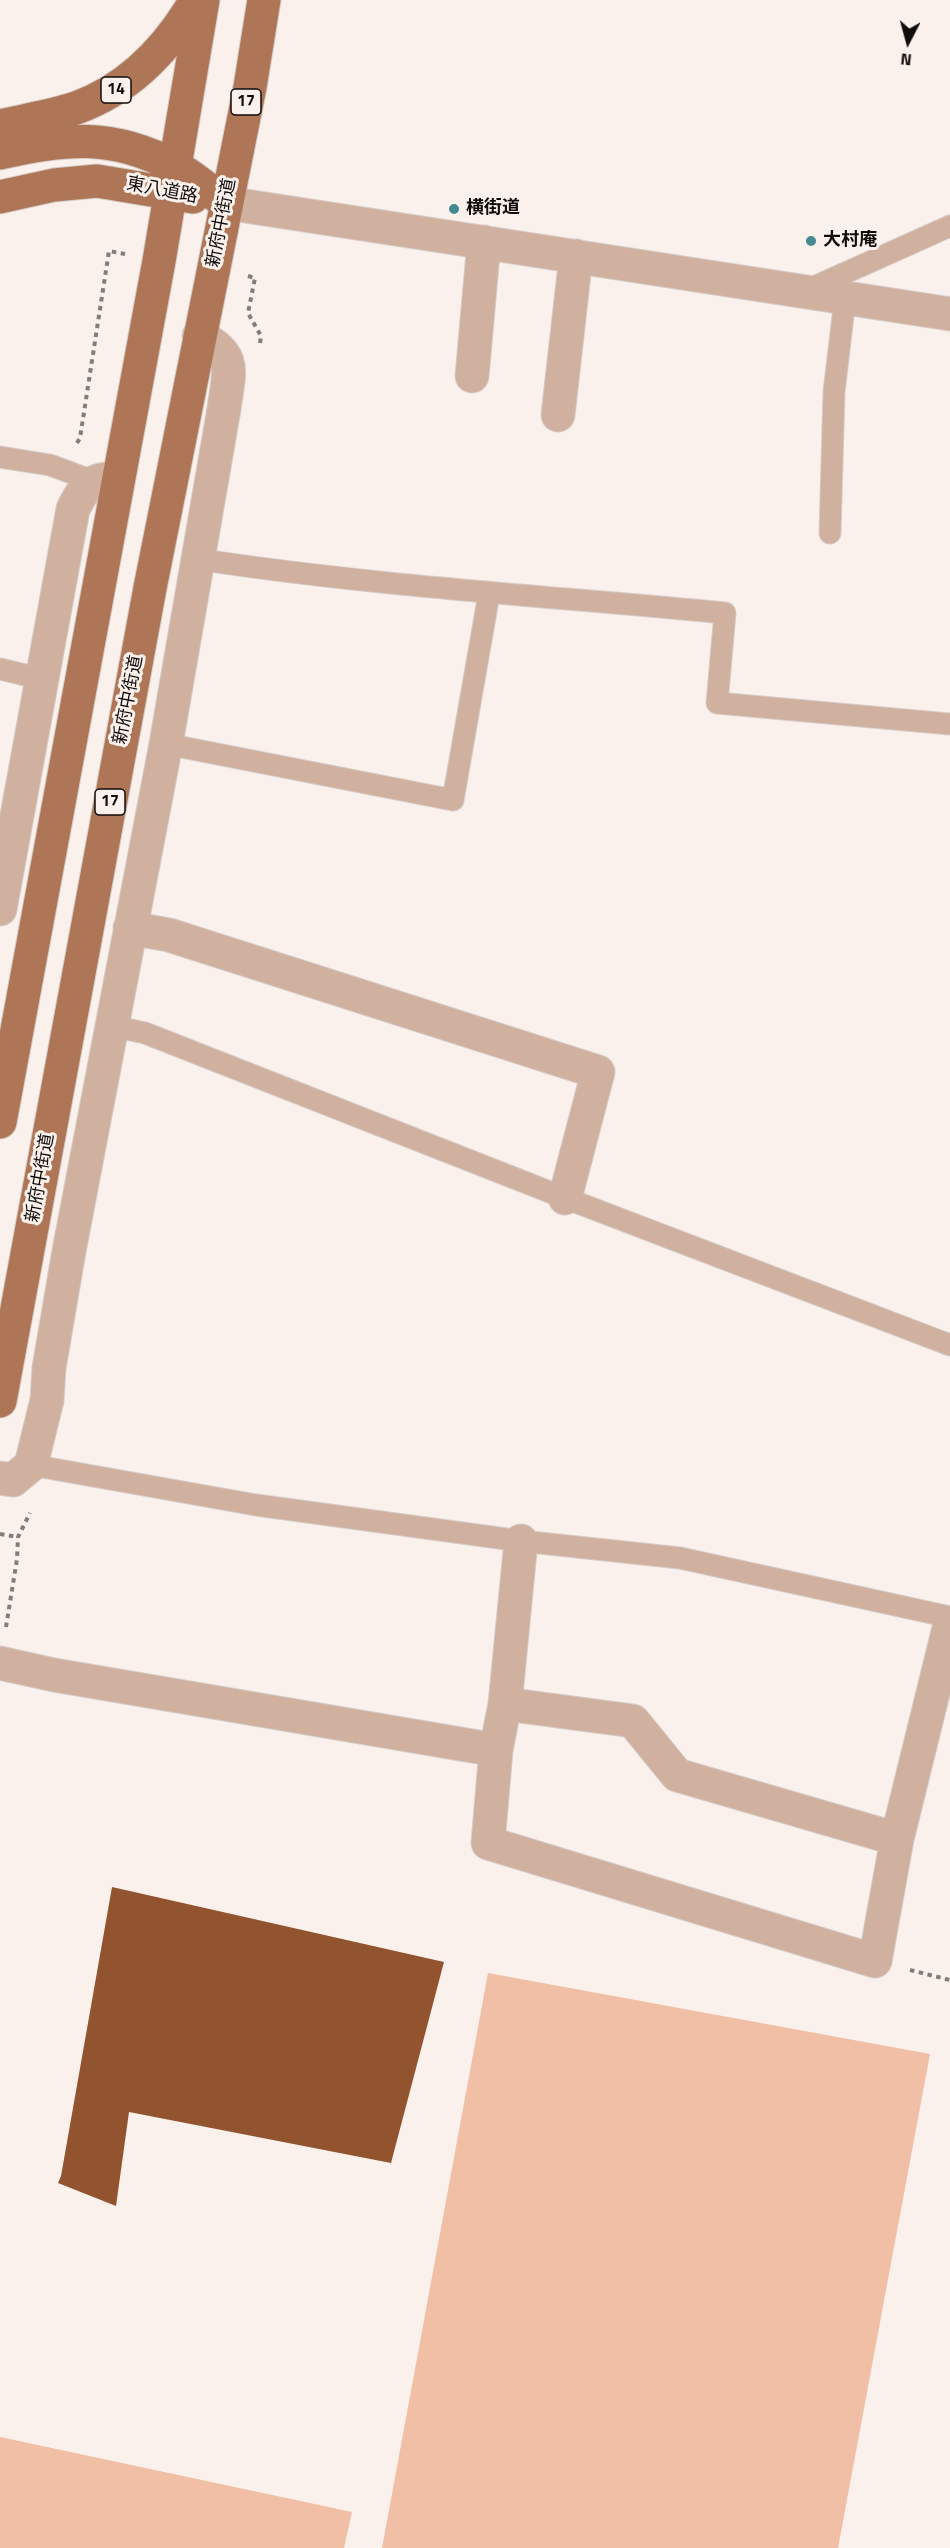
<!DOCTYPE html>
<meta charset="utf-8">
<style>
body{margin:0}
#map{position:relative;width:950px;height:2548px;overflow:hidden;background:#fbf1ec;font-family:"Titillium Web",sans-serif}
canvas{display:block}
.north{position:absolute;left:878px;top:12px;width:60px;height:60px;-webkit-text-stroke:4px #fbf1ec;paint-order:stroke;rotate:186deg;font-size:16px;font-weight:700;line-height:24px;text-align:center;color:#100c0b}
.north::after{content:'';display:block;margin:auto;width:21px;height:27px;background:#100c0b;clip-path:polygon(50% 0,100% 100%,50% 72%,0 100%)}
</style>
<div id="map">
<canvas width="950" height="2548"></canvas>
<div class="north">N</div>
</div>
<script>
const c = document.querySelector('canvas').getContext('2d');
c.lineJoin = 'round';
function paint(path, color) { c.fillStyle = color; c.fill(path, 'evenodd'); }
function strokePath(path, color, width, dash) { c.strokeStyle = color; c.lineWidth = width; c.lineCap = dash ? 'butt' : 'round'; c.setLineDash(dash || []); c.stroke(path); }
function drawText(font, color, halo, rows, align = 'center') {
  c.font = font + ' "Titillium Web","Noto Sans JP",sans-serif'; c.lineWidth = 6; c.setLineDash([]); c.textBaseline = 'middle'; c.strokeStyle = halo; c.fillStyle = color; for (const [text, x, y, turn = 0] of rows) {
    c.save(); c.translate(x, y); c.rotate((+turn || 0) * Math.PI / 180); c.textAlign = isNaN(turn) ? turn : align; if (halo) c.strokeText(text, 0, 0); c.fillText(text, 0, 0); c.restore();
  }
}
paint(new Path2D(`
 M488,1973L930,2054L838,2548H382Z
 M0,2437L352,2512L344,2548H0Z`), '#f0bfa5');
paint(new Path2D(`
 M112,1887L444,1962L391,2163L129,2112L116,2206L58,2183L61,2176Z`), '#92532f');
const lane = new Path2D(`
 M805,291L950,226
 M0,457L50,465L93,481
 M830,533L834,392L845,299
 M197,559C372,586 549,596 725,613L717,703L950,724
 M0,669L42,679
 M166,744L453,800L489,594
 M112,1026L145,1033L565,1198L950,1345
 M31,1465L256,1505L521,1541L680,1558L950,1617`);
const street = new Path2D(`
 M226,203L950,314
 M472,376L484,242
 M558,415L576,256
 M0,909L73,509C87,482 90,481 119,477
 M130,928L169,935L598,1072L565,1198
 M0,1478L13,1480L31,1465L47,1400L49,1368L69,1251L166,744L224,409C229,371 238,355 199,336
 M521,1541L505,1704L496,1750L488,1843L875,1961L897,1839L950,1624
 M0,1663L54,1675L496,1750
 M505,1704L633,1721L677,1775L897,1839`);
const primary = new Path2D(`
 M0,126C25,120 52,116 76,108C129,89 168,48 196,0
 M0,153C64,138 113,133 174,166C192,175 209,191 226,203
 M0,197L54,185L97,181L193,197
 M0,1122L159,261L203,0
 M0,1401L150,588L250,87L264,0`);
strokePath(lane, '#d5ccc8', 23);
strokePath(street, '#d5ccc8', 35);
strokePath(primary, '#d5ccc8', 35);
strokePath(new Path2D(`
 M248,276L255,278L248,313L261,336L260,343
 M77,443L80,438L109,251L125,254
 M0,1534L18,1537
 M6,1627L17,1559L18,1537L30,1513
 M910,1970L950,1980`), '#837c79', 4, [4.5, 4.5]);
strokePath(lane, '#d0b09f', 21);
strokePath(street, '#d0b09f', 33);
strokePath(primary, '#ae7657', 33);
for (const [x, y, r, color] of [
 [454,209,6,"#438b8f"],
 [811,241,6,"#438b8f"]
]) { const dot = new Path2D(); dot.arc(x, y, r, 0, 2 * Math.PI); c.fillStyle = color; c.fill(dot); strokePath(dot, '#fbf1ec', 2); }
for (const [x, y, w] of [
 [116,90,30],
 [246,102,30],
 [110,802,30]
]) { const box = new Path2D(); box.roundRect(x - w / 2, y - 13, w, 26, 4.5); c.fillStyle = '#fbf1ec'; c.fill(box); strokePath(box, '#100c0b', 1.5); }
drawText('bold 16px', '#100c0b', null, [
 ["14",116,90],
 ["17",246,102],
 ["17",110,802]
]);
drawText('18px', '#100c0b', '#fbf1ec', [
 ["東八道路",162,191,11],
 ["新府中街道",222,223,-79],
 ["新府中街道",129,700,-79],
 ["新府中街道",41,1178,-80]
]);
drawText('bold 18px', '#100c0b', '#fbf1ec', [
 ["横街道",466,209],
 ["大村庵",823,241]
], 'left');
</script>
